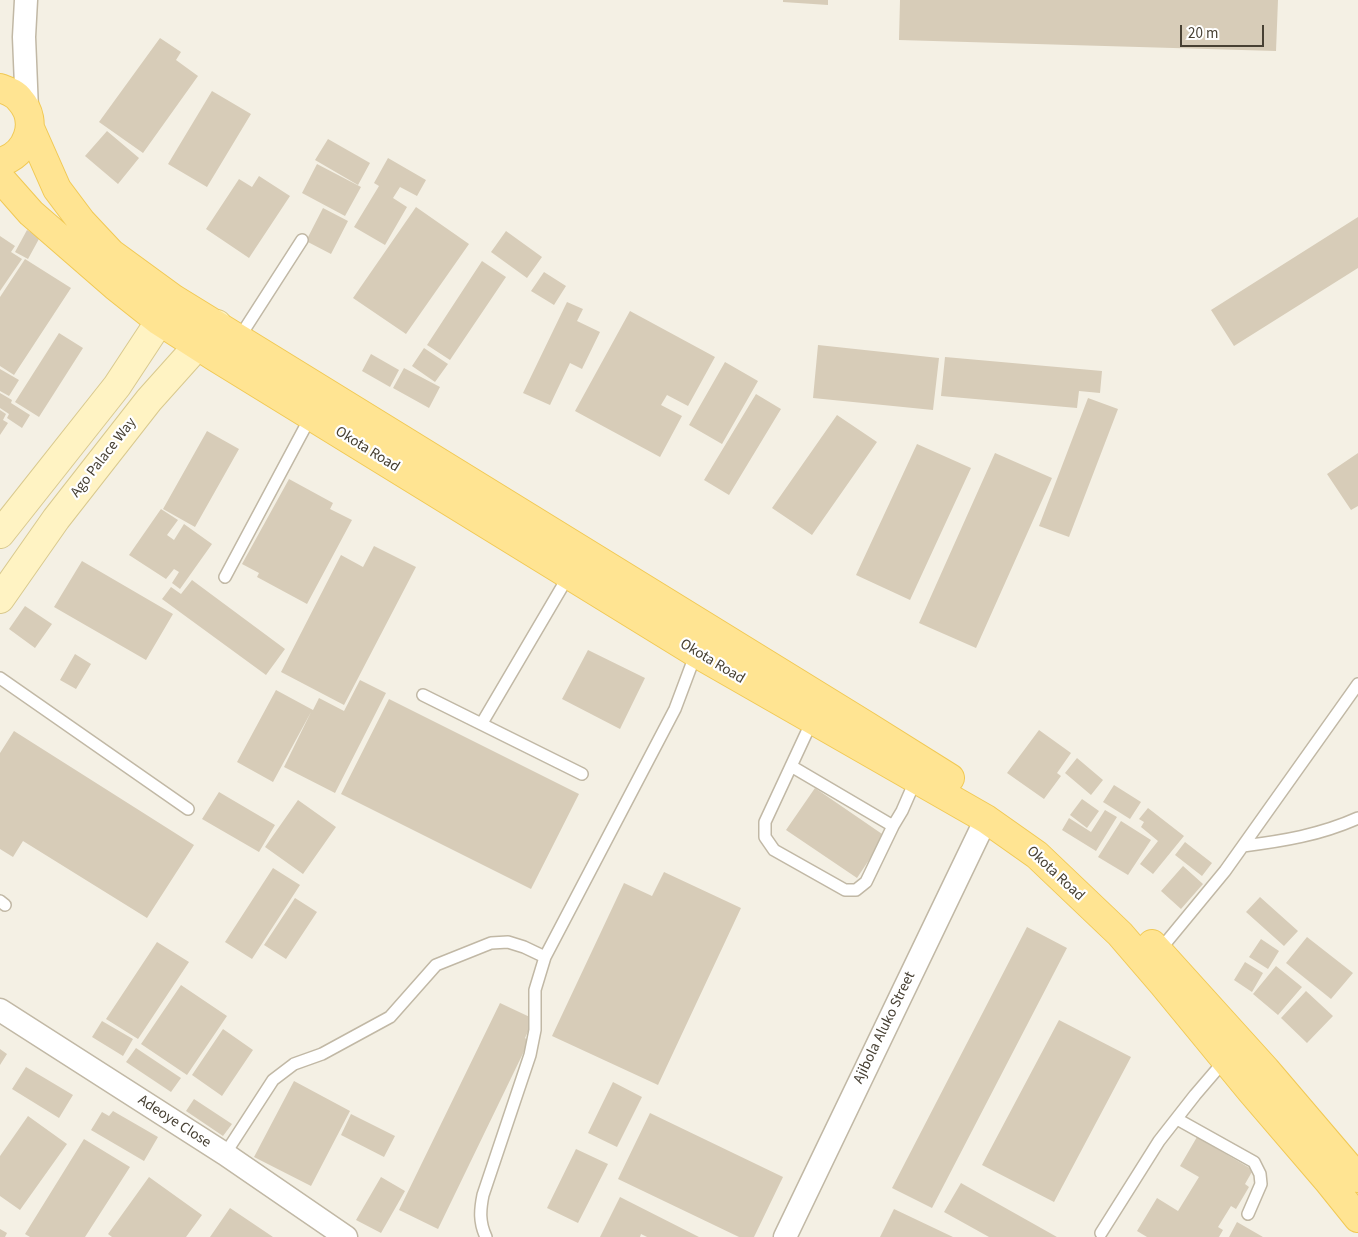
<!DOCTYPE html>
<style>
body{margin:0}
#map{position:relative;width:1358px;height:1237px;overflow:hidden;background:#f4f0e4;font-family:"Source Sans 3",sans-serif}
canvas{display:block}
.scale{position:absolute;left:1180px;top:25px;width:84px;height:22px;box-sizing:border-box;border:2px solid #474033;border-top:0;padding-left:6px;font-size:15px;line-height:18px;white-space:nowrap;color:#474033;-webkit-text-stroke:4px #fff;paint-order:stroke}
</style>
<div id="map">
<canvas width="1358" height="1237"></canvas>
<div class="scale">20 m</div>
</div>
<script>
const c = document.querySelector('canvas').getContext('2d');
c.lineJoin = 'round';
function paint(path, color) { c.fillStyle = color; c.fill(path, 'evenodd'); }
function strokePath(path, color, width, dash) { c.strokeStyle = color; c.lineWidth = width; c.lineCap = dash ? 'butt' : 'round'; c.setLineDash(dash || []); c.stroke(path); }
function drawText(font, color, halo, rows, align = 'center') {
  c.font = font + ' "Source Sans 3",sans-serif'; c.lineWidth = 4.5; c.setLineDash([]); c.textBaseline = 'middle'; c.strokeStyle = halo; c.fillStyle = color; for (const [text, x, y, turn = 0] of rows) {
    c.save(); c.translate(x, y); c.rotate((+turn || 0) * Math.PI / 180); c.textAlign = isNaN(turn) ? turn : align; if (halo) c.strokeText(text, 0, 0); c.fillText(text, 0, 0); c.restore();
  }
}
paint(new Path2D(`
 M783,0H828V5L783,2Z
 M900,0H1278L1276,51L899,40Z
 M160,38L181,52L176,60L198,76L143,153L99,122Z
 M212,91L251,114L207,187L168,164Z
 M107,131L139,158L118,184L85,156Z
 M328,139L370,163L358,185L315,160Z
 M388,158L426,180L417,196L400,187L393,198L407,207L385,245L354,227L379,186L374,183Z
 M317,164L361,187L345,216L302,193Z
 M259,176L290,196L249,258L206,229L239,179L252,187Z
 M416,207L469,244L406,334L353,298Z
 M323,208L348,221L331,254L306,241Z
 M1358,217V268L1234,346L1211,310Z
 M27,230L40,237L28,259L15,252Z
 M506,231L542,257L527,278L491,252Z
 M0,236L15,246L11,252L22,259L0,291Z
 M25,259L71,288L14,375L0,366V297Z
 M482,261L506,277L450,360L427,345Z
 M544,272L566,286L554,305L531,291Z
 M567,302L583,309L577,321L600,332L582,369L570,363L550,405L523,393Z
 M630,311L715,357L688,406L667,395L661,405L682,416L660,457L575,411Z
 M59,333L83,348L39,417L15,402Z
 M818,345L939,358L933,410L813,398Z
 M424,348L448,364L435,382L412,366Z
 M371,354L399,370L390,387L362,371Z
 M945,357L1102,371L1100,393L1079,391L1077,408L941,396Z
 M725,362L758,381L722,444L689,425Z
 M404,368L440,387L429,408L393,388Z
 M0,369L19,380L9,396L0,391Z
 M0,393L12,400L11,403L30,415L22,428L7,418L9,414L0,408Z
 M756,394L781,409L729,495L704,480Z
 M1088,398L1118,409L1069,537L1039,526Z
 M0,410L6,414L3,420L8,423L0,435Z
 M837,415L877,442L812,535L772,508Z
 M207,431L239,449L195,527L163,509Z
 M917,444L971,468L910,600L856,575Z
 M995,453L1052,478L976,648L919,623Z
 M1358,453V506L1351,510L1327,474Z
 M289,479L333,503L330,509L352,520L307,604L257,577L259,573L242,564Z
 M161,509L178,520L167,535L174,540L184,524L212,544L180,589L172,583L179,572L174,569L166,579L129,555Z
 M374,546L416,567L344,705L281,672L341,555L363,567Z
 M82,561L173,614L146,660L54,607Z
 M192,580L285,649L266,675L162,599L171,587L181,594Z
 M25,606L52,624L35,648L9,629Z
 M588,650L645,678L620,729L562,699Z
 M75,654L91,664L76,689L60,680Z
 M360,680L386,693L335,793L284,767L311,712L273,782L237,762L276,690L313,710L319,698L344,711Z
 M389,699L579,794L531,889L341,794Z
 M1039,730L1071,753L1057,773L1061,776L1044,799L1007,773Z
 M14,731L194,845L147,918L23,841L13,857L0,849V753Z
 M1077,758L1103,780L1091,795L1065,773Z
 M1114,785L1141,802L1130,819L1103,802Z
 M815,788L885,836L857,878L786,830Z
 M219,792L275,825L259,852L202,819Z
 M1082,799L1099,811L1087,828L1070,815Z
 M298,800L336,827L303,874L265,847Z
 M1148,808L1184,836L1153,874L1140,864L1158,841L1141,827L1144,822L1139,819Z
 M1105,810L1117,817L1096,851L1062,830L1069,818L1091,832Z
 M1121,821L1151,840L1128,875L1098,857Z
 M1185,842L1212,863L1202,876L1175,855Z
 M1183,866L1203,884L1181,909L1161,891Z
 M273,868L300,885L252,959L225,942Z
 M664,872L741,908L658,1085L552,1036L624,883L652,896Z
 M1260,897L1298,931L1284,946L1246,912Z
 M295,898L317,912L286,959L264,945Z
 M1027,927L1067,948L932,1208L892,1188Z
 M1307,937L1353,973L1331,999L1286,963Z
 M1261,939L1279,951L1268,969L1249,957Z
 M157,942L189,962L138,1039L106,1019Z
 M1245,962L1263,973L1252,992L1234,980Z
 M1276,966L1302,987L1278,1015L1253,994Z
 M181,985L227,1016L187,1075L141,1044Z
 M1306,991L1333,1016L1307,1043L1281,1018Z
 M500,1003L534,1019L525,1038L529,1041L438,1229L399,1210Z
 M1059,1020L1131,1057L1054,1202L982,1165Z
 M102,1021L133,1039L123,1056L92,1037Z
 M223,1029L253,1050L222,1096L192,1075Z
 M136,1048L181,1078L171,1092L126,1062Z
 M0,1049L7,1054L0,1065Z
 M26,1067L73,1095L59,1118L12,1089Z
 M294,1081L350,1111L311,1186L254,1157Z
 M613,1082L642,1097L617,1147L588,1133Z
 M194,1099L232,1124L223,1136L186,1111Z
 M113,1111L158,1137L144,1161L91,1130L102,1112L109,1116Z
 M650,1113L783,1177L754,1237H739L618,1179Z
 M351,1114L395,1136L384,1157L341,1135Z
 M28,1116L67,1144L20,1210L0,1196V1156Z
 M1197,1137L1253,1170L1245,1184L1249,1187L1236,1209L1231,1206L1218,1227L1223,1230L1219,1237H1147L1137,1231L1157,1198L1178,1211L1199,1177L1180,1166Z
 M84,1139L130,1167L85,1237H30L25,1234Z
 M576,1149L608,1164L578,1223L547,1208Z
 M149,1177L202,1215L186,1237H112L108,1234Z
 M381,1177L405,1191L381,1233L356,1220Z
 M961,1183L1057,1237H989L944,1212Z
 M620,1197L699,1237H647L641,1234L640,1237H600Z
 M230,1208L273,1237H210Z
 M894,1209L953,1237H880Z
 M1237,1222L1263,1237H1229Z
 M0,1229L7,1233L5,1237H0Z`), '#d7ccb8');
const lane = new Path2D(`
 M239,338L302,240
 M225,577L311,416
 M0,678L188,809
 M423,695L582,774
 M812,721L765,822V837L774,850L845,890H856L866,882L893,826L902,811L916,779
 M482,723L569,575
 M791,766L893,826
 M1243,846C1283,841 1320,835 1358,818
 M0,901L5,905
 M1159,951L1225,871L1358,684
 M1177,1119L1254,1162L1260,1174L1261,1184L1248,1214
 M225,1154L273,1080L294,1064L322,1054L390,1017L436,965L491,943L508,942L524,947L545,957
 M1101,1233L1159,1141L1195,1095L1225,1060
 M486,1237C479,1222 480,1210 483,1195L530,1055L535,1030V990L545,957L675,709L696,653`);
const street = new Path2D(`
 M26,0L24,37L27,110
 M0,1010L225,1154L346,1237
 M785,1237L986,819`);
const secondary = new Path2D(`
 M0,534L117,386L173,301
 M0,599L56,519L149,400L217,324`);
const primary = new Path2D(`
 M0,88C8,91 15,93 20,100C40,122 27,155 0,162
 M30,128L57,189L81,221L111,253L174,299L867,726L950,778
 M0,178L31,213L115,286L159,321L215,357L696,653L986,819L1037,855L1120,934L1163,984L1251,1091L1329,1182L1358,1218
 M1152,944L1266,1070L1358,1178`);
strokePath(lane, '#c1b8a5', 14);
strokePath(street, '#c1b8a5', 25);
strokePath(secondary, '#d9c98e', 30);
strokePath(primary, '#f1c954', 30);
strokePath(lane, '#fff', 11);
strokePath(street, '#fff', 22);
strokePath(secondary, '#fff3c3', 28);
strokePath(primary, '#ffe492', 28);
drawText('15px', '#474033', '#fff', [
 ["Okota Road",367,450,32],
 ["Ago Palace Way",104,458,-52],
 ["Okota Road",712,662,31],
 ["Okota Road",1055,874,43],
 ["Ajibola Aluko Street",885,1028,-64],
 ["Adeoye Close",174,1122,33]
]);
</script>
